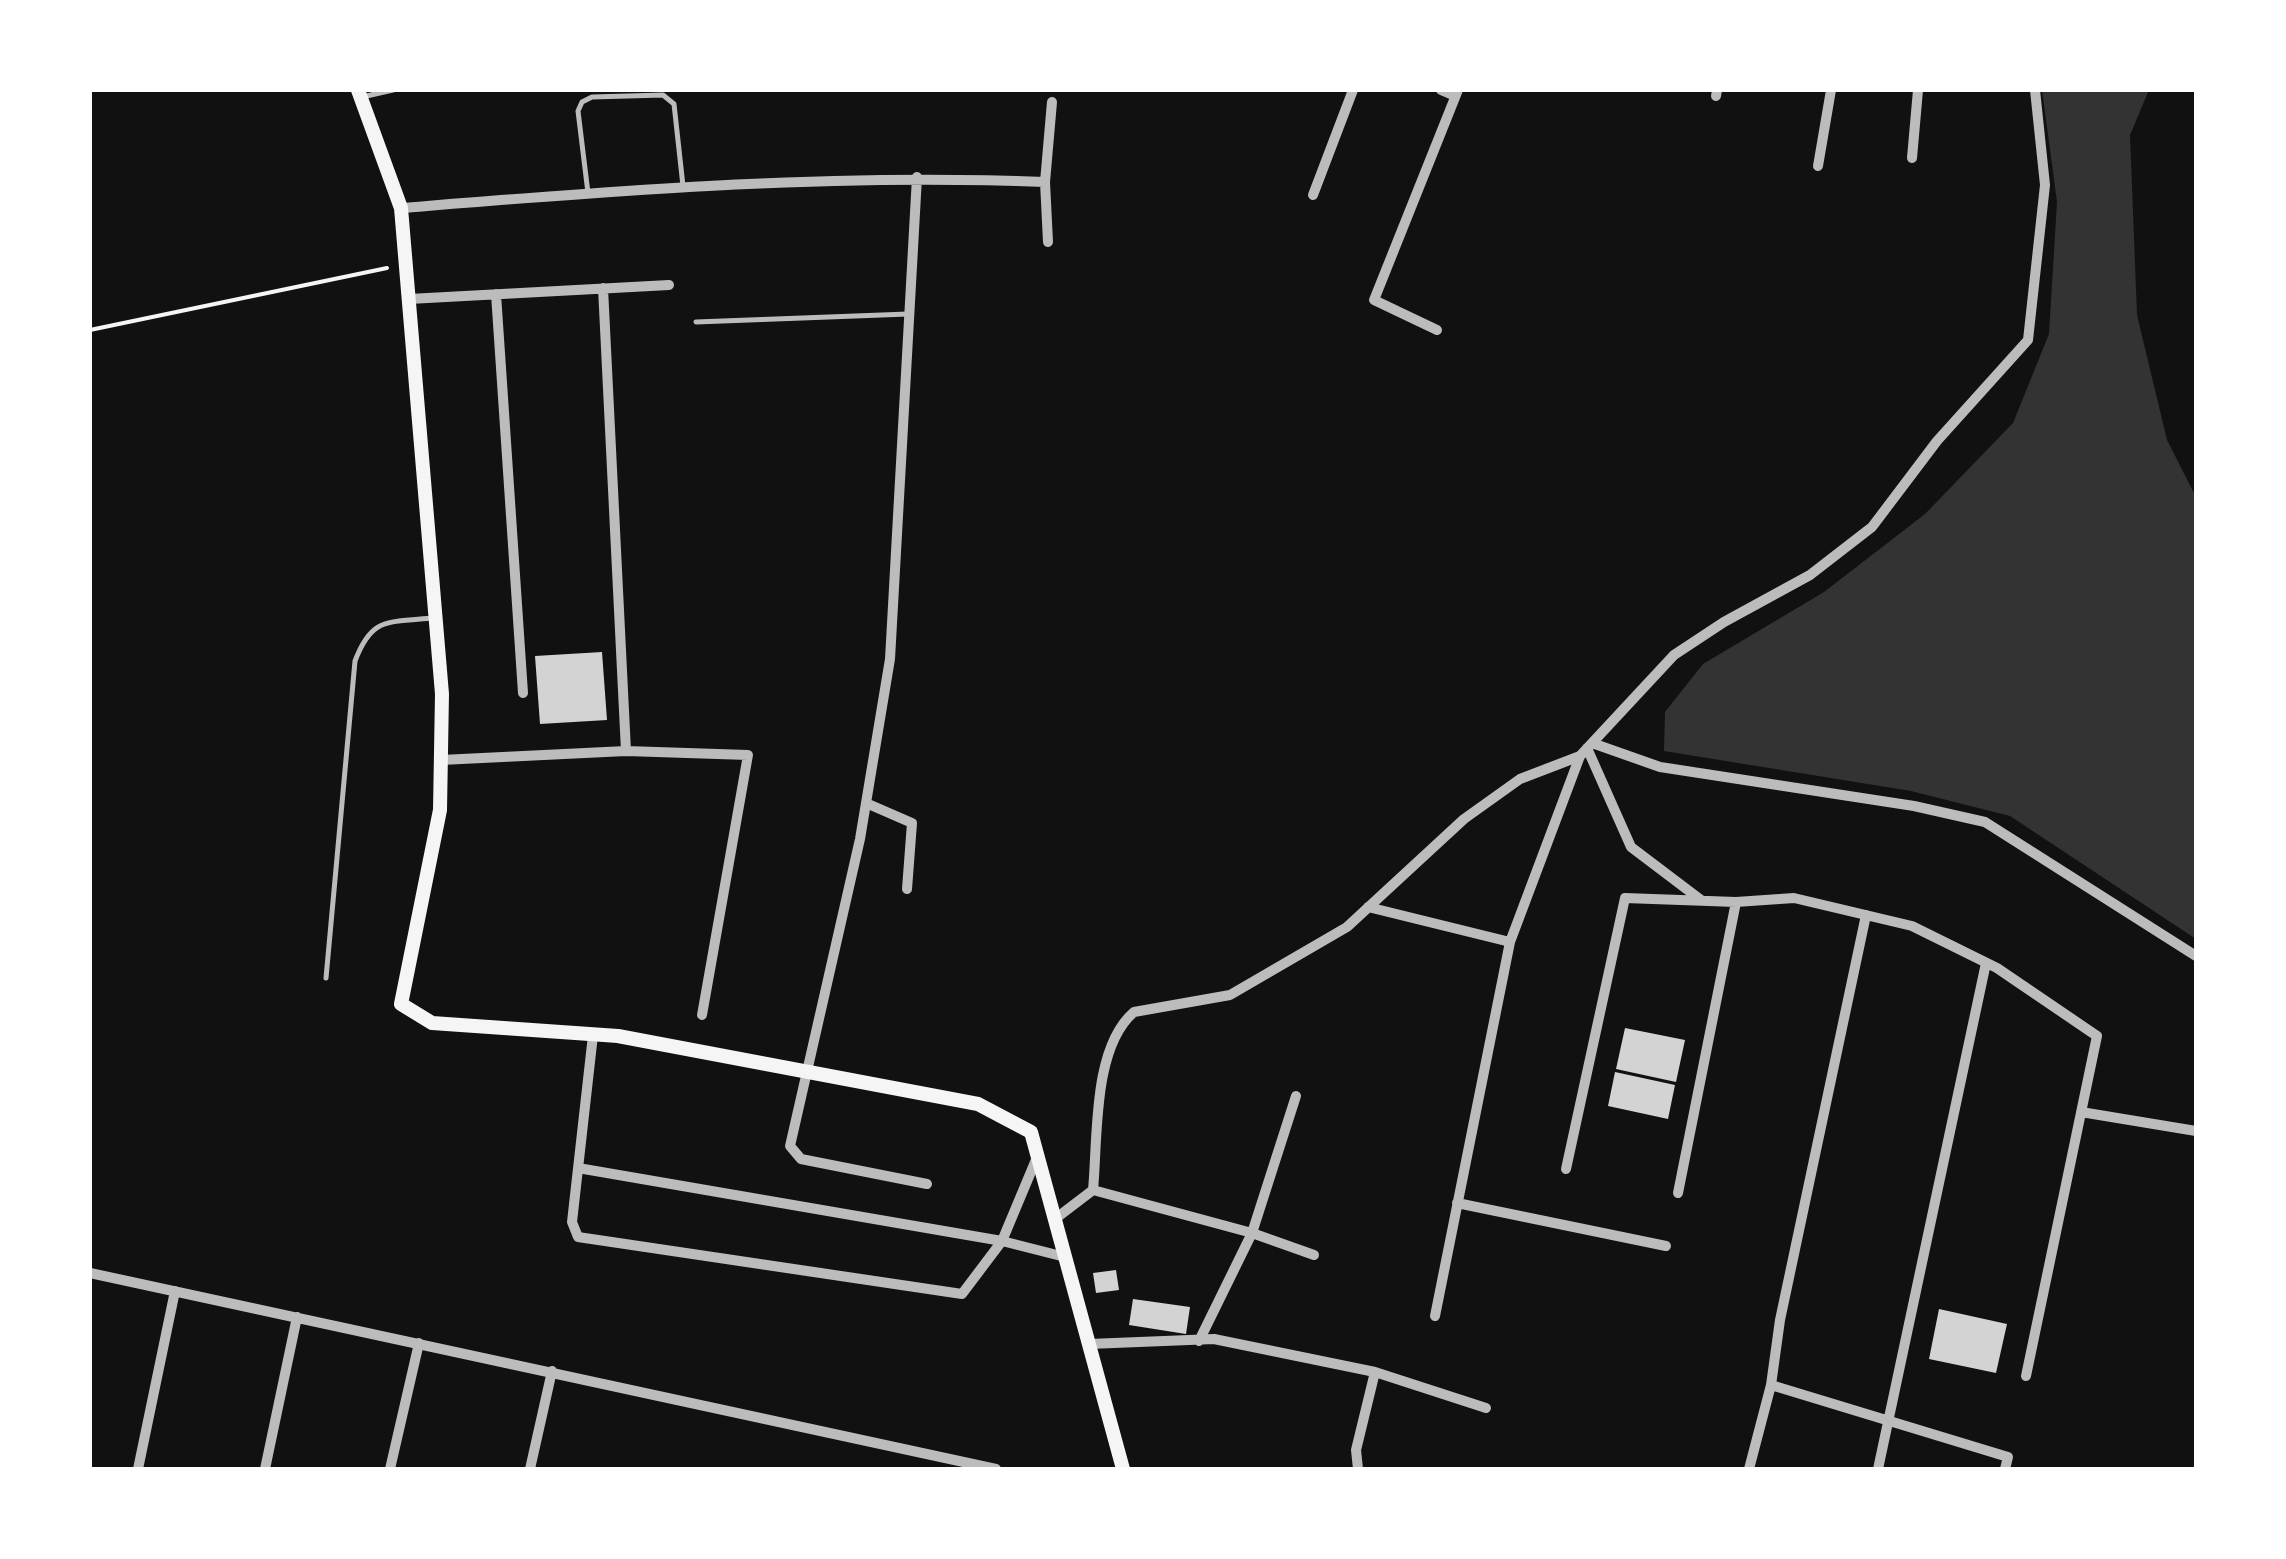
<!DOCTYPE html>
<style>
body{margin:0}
#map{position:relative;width:2286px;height:1559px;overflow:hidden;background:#111;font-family:Poppins,sans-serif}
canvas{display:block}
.frame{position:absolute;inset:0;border:92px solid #fff;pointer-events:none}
</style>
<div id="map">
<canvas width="2286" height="1559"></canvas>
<div class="frame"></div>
</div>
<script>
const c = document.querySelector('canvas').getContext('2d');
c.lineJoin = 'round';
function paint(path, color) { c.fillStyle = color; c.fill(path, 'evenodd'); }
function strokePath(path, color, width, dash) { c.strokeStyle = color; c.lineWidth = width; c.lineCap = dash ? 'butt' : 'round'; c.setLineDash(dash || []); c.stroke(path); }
paint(new Path2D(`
 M2042,90H2149L2130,135L2137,315L2167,440L2196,497V939L2010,816L1911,791L1664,751L1665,712L1703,664L1824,592L1925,514L2013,423L2049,334L2057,202Z`), '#333');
paint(new Path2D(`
 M602,652L607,720L540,724L535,656Z
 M1625,1028L1685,1040L1676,1082L1616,1069Z
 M1615,1072L1675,1085L1668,1119L1608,1106Z
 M1116,1270L1119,1290L1096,1293L1093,1273Z
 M1133,1299L1190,1307L1186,1334L1129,1325Z
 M1939,1309L2007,1324L1996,1373L1929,1359Z`), '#d3d3d3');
strokePath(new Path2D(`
 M90,330L387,268`), '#f5f5f5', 4);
strokePath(new Path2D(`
 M362,97L393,90
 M588,193L578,111L582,102L592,97L663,95L674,104L683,186
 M696,322L908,314
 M326,978L355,661C372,616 388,623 431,618`), '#bcbcbc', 5);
strokePath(new Path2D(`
 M1441,90L1455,96
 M1716,96L1717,90
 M1912,158L1918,90
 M1818,166L1831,90
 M917,177L890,659L860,839L790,1146L801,1159L927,1184
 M1313,195L1353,90
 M401,208C616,191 829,173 1045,182
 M1048,242L1045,182L1052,102
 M603,288L626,751L748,755L702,1015
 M496,294L523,693
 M409,299L669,285
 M1437,330L1374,300L1458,90
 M1592,743L1660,767L1914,806L1985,822L2196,956
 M1587,748L1631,847L1701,900
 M441,760L626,751
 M866,803L912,823L907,889
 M1368,907L1510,942
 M593,1035L572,1222L578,1237L962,1294L1002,1241L1038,1155
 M2081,1112L2196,1131
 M578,1168L1002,1241L1065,1257
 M1566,1169L1625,898L1736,902L1794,898L1912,926L1997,968L2097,1036L2026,1376
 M1093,1190L1252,1233L1314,1255
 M1678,1193L1736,902
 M1457,1203L1666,1246
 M1055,1219L1093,1190C1098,1139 1092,1048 1134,1012L1230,995L1347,927L1464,819L1520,779L1580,756L1674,655L1724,622L1810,575L1872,527L1937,441L2028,340L2045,185L2035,90
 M90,1273L996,1469
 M1435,1316L1510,942L1580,756
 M1199,1341L1252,1233L1296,1096
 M1089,1344L1214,1339L1375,1372L1486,1408
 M1771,1385L2008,1457L2005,1469
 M138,1469L175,1291
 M265,1469L297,1317
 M390,1469L419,1343
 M530,1469L552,1371
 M1358,1469L1356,1450L1375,1372
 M1749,1469L1771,1385L1780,1320L1866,915
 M1878,1469L1986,963`), '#bcbcbc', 10);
strokePath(new Path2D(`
 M358,90L401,208L442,694L440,810L401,1004L432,1023L618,1036L978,1104L1031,1132L1123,1469`), '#f5f5f5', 14);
</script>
